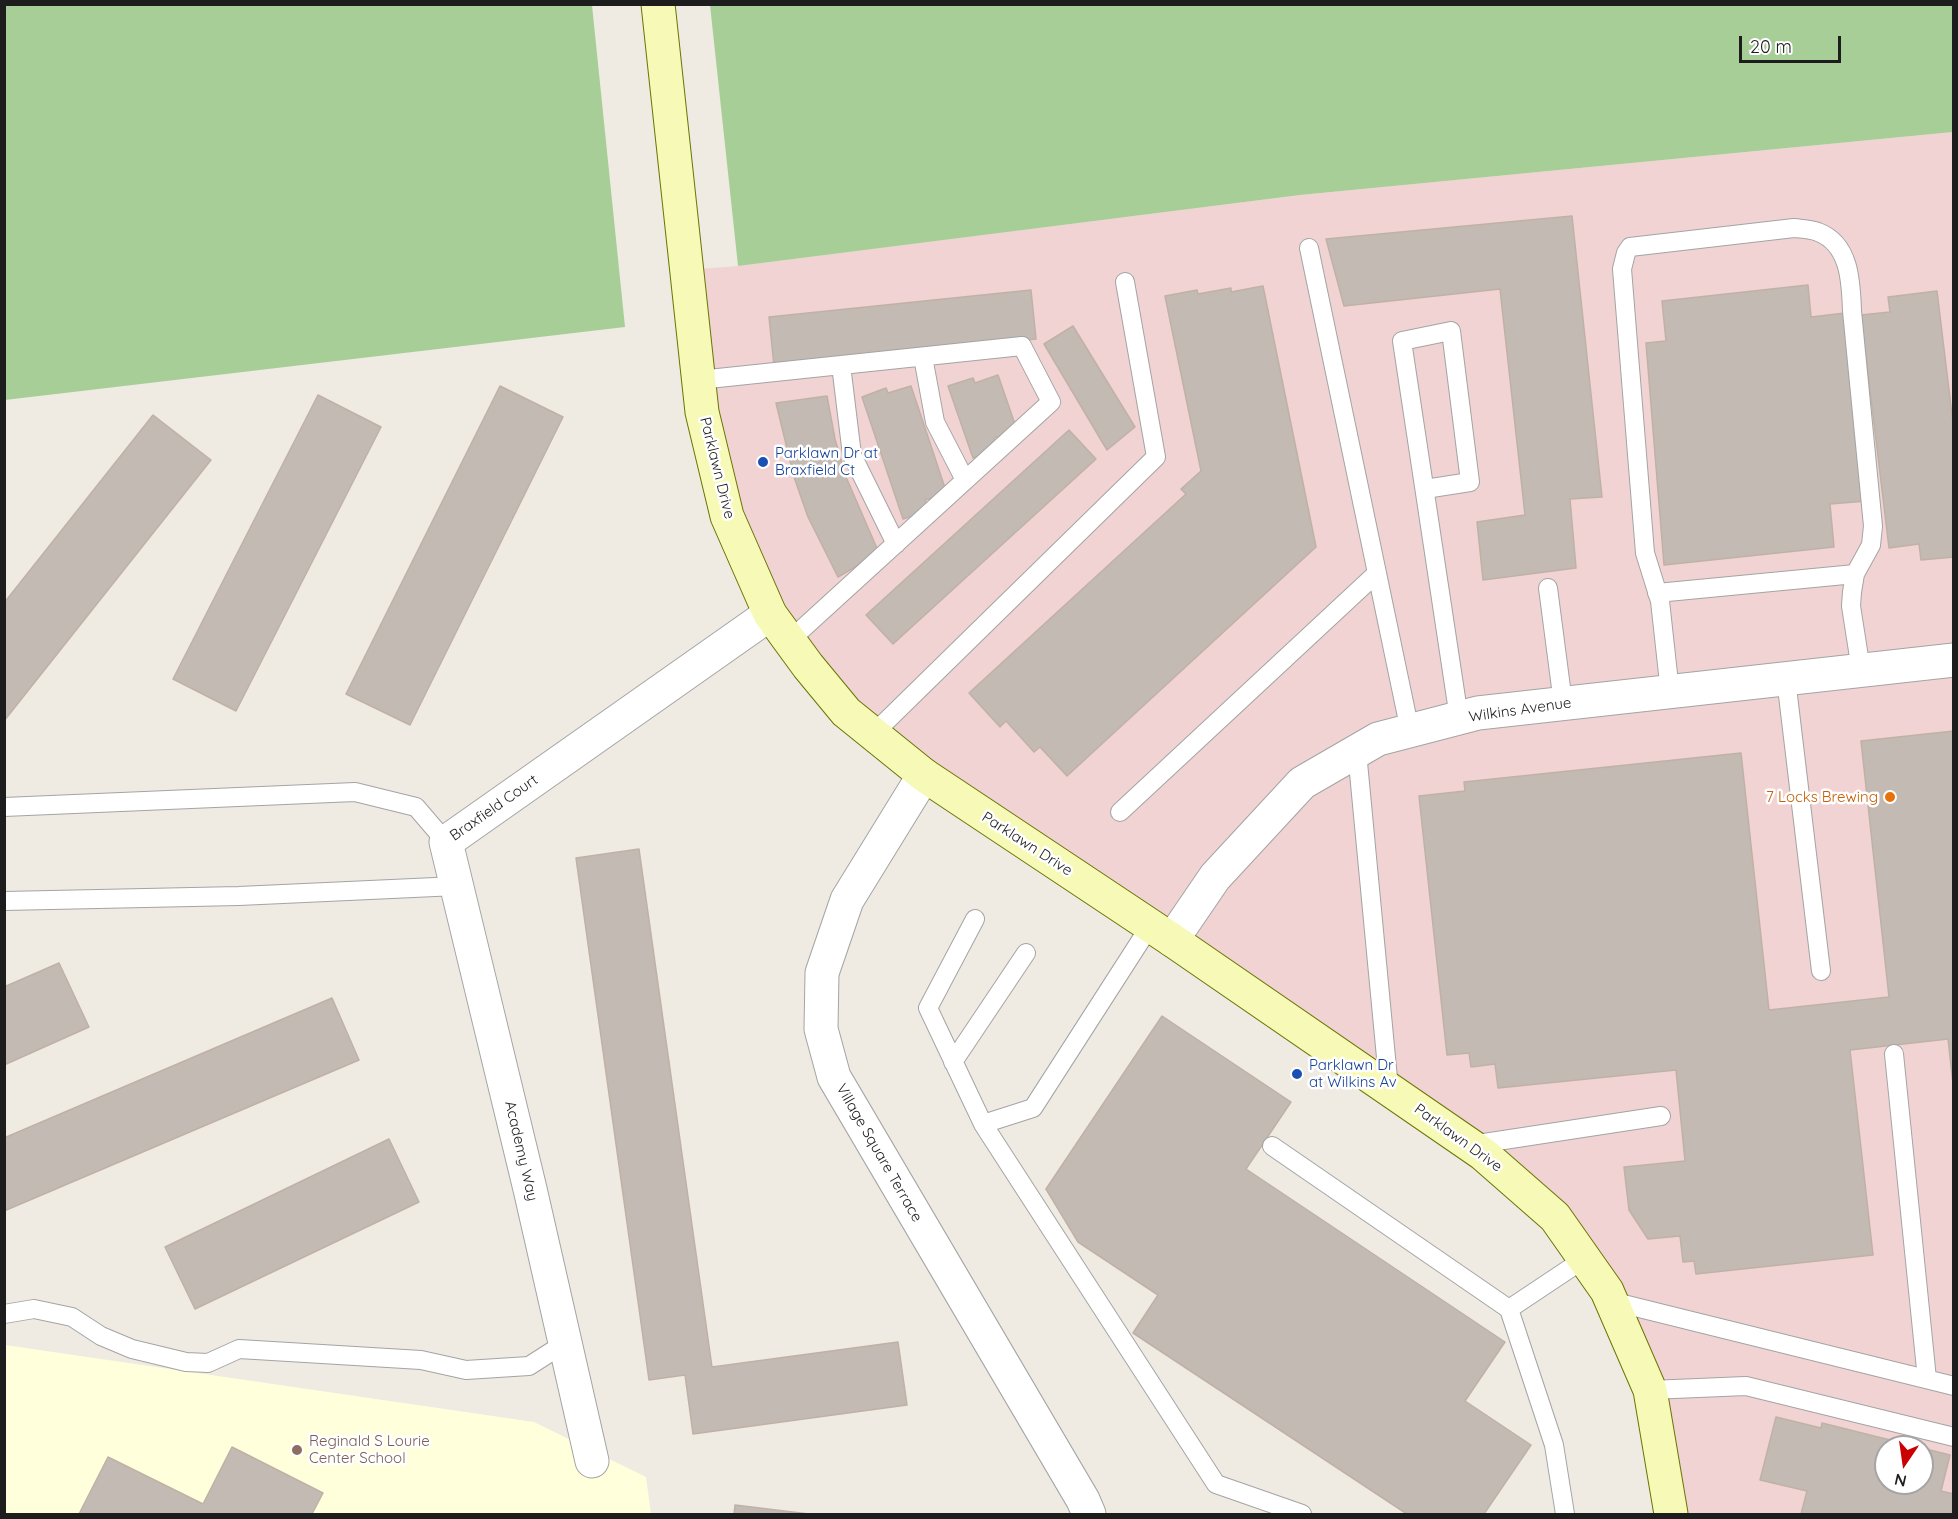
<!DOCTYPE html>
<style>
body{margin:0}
#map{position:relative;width:1958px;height:1519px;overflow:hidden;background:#efebe3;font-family:Quicksand,sans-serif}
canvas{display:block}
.frame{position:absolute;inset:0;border:6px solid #1d1d1d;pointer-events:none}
.north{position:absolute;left:1874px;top:1435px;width:60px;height:60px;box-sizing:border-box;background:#fff;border:2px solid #a5a5a5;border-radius:50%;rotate:193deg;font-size:16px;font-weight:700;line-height:24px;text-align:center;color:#1d1d1d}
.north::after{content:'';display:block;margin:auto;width:21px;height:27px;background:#cb0002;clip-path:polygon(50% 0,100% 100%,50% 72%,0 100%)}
.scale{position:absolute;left:1739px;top:36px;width:102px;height:27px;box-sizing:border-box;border:3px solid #1d1d1d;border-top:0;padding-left:8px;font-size:18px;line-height:21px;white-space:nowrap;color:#1d1d1d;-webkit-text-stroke:4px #fff;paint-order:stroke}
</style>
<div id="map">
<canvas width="1958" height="1519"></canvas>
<div class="frame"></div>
<div class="north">N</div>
<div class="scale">20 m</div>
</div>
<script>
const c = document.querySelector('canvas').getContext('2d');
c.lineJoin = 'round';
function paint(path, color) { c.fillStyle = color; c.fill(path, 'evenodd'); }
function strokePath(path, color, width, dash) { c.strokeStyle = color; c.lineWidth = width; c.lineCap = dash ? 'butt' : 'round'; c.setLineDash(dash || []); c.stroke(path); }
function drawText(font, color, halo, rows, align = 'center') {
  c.font = font + ' Quicksand,sans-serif'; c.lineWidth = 5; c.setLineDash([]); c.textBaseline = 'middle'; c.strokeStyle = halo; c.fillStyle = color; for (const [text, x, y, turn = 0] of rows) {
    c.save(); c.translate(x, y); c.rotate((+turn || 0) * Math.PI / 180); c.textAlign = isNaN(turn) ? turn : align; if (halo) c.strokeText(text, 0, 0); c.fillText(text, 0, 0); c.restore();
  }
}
paint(new Path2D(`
 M1953,132V1514H1671L1650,1390L1555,1217L846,712L727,516L686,270L738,266L1300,195ZM1886,1447H1922V1483H1886Z`), '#f0d3d2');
paint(new Path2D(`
 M5,1345L534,1422L646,1477L651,1514H5Z`), '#ffffdc');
paint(new Path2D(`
 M4,5H592L625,327L5,400Z
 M710,5H1953V132L1300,195L738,266Z`), '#a8ce98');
const building = new Path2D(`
 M1572,216L1602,497L1570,499L1576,568L1483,580L1477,522L1525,515L1500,289L1344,306L1326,239Z
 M1808,285L1811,317L1845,313L1867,501L1830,504L1834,547L1664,565L1646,343L1666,341L1662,301Z
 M1263,286L1316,547L1067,776L1040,747L1034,752L1006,721L1000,727L969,693L1186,494L1181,489L1201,471L1165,296L1197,290L1198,294L1231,288V292Z
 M1031,290L1036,339L774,366L769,317Z
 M1937,291L1954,431V557L1921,560L1919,544L1889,548L1861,315L1890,312L1888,297Z
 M1073,326L1135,427L1107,450L1044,344Z
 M998,375L1017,430L994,438L997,449L973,458L948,386L973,378L975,383Z
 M500,386L563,417L410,725L346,694Z
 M911,386L947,494L925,500L929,511L903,519L862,397L886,388L888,393Z
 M318,395L381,427L236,711L173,679Z
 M827,396L835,439L846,477L879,553L838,577L808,517L794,477L776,403Z
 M153,415L211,460L4,721V603Z
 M1069,430L1096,459L893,644L866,615Z
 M1954,731V1093L1948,1039L1850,1050L1873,1255L1696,1274L1694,1261L1683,1262L1680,1236L1648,1239L1629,1210L1624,1167L1685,1161L1676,1070L1498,1088L1495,1064L1471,1067L1469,1053L1447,1055L1419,796L1465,791L1464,782L1741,753L1769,1010L1889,997L1861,741Z
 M639,849L712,1367L898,1342L907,1405L693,1434L685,1375L649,1380L576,858Z
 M59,963L89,1027L4,1065V987Z
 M332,998L359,1060L4,1211V1138Z
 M1162,1016L1291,1102L1246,1169L1505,1342L1465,1401L1531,1445L1484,1514H1407L1133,1333L1158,1295L1078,1242L1046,1189Z
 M389,1139L419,1202L195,1309L165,1247Z
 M1776,1417L1821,1428L1822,1423L1918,1447H1886V1483H1922V1448L1950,1455L1941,1491L1954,1494V1514H1801L1807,1491L1760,1480Z
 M232,1447L323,1493L312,1514H79L108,1457L203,1504Z
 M735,1505L809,1514H734Z`);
paint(building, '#c3bab3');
strokePath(building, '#c0b1a6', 1.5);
const service = new Path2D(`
 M1309,248L1410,731
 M923,357L935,422L965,480
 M841,365L852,455L896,544
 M699,380L1022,346L1051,402L789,641
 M1425,489L1470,482L1451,331L1402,341L1459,718
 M1548,588L1563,703
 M1657,593L1855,574
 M1786,679L1821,971
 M1670,692L1660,601L1645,553L1622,269L1626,253L1630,247L1794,228C1802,229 1811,229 1818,232C1850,244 1851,282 1852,311L1873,526L1871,545L1855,574L1852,592L1851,606L1861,670
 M873,734L1156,457L1125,282
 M1357,752L1389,1089
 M4,807L355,792L416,807L446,842
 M1120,812L1377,573
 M4,901L239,896L457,886
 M975,919L928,1008L983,1124L1216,1484L1302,1514
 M1894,1054L1927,1379
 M953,1062L1026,953
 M983,1124L1033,1108L1150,926
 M1471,1145L1661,1116
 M1272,1146L1509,1309L1584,1259
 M1611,1301L1954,1386
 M1509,1309L1554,1445L1565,1514
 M4,1314L34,1309L72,1317L101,1336L132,1349L186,1362L208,1363L239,1349L421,1360L466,1370L529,1366L565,1343
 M1650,1390L1746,1386L1954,1437`);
const minor = new Path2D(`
 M924,775L847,900L822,973L821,1029L834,1077L1083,1500L1089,1514
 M592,1461L530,1189L446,842L770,614`);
const tertiary = new Path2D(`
 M1172,940L1215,877L1302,783L1378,739L1478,713L1954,660`);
const secondary = new Path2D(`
 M658,4L702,412L727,516L770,614L808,666L846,712L924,775L1172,940L1483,1154L1555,1217L1607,1291L1650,1390L1671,1514`);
strokePath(service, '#a4a4a4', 20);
strokePath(minor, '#a4a4a4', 35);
strokePath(tertiary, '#a4a4a4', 35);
strokePath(secondary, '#6a7504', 35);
strokePath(service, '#fff', 18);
strokePath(minor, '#fff', 33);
strokePath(tertiary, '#fff', 33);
strokePath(secondary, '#f7fab6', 33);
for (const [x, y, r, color] of [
 [763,462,6,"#1a4fb4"],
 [1890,797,6,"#e8710a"],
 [1297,1074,6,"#1a4fb4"],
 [297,1450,6,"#8d6e63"]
]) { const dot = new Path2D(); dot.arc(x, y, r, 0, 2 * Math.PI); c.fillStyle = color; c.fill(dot); strokePath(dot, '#fff', 2); }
drawText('15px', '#164399', '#fff', [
 ["Parklawn Dr at",775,453],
 ["Braxfield Ct",775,470],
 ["Parklawn Dr",1309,1065],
 ["at Wilkins Av",1309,1082]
], 'left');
drawText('15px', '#1d1d1d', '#fff', [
 ["Parklawn Drive",717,468,76],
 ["Wilkins Avenue",1520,710,-8],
 ["Braxfield Court",494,808,-35],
 ["Parklawn Drive",1027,844,33],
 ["Parklawn Drive",1458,1138,36],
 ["Academy Way",521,1151,77],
 ["Village Square Terrace",879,1153,60]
]);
drawText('15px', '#c56008', '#fff', [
 ["7 Locks Brewing",1878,797]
], 'right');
drawText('15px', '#785e54', '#fff', [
 ["Reginald S Lourie",309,1441],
 ["Center School",309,1458]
], 'left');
</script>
